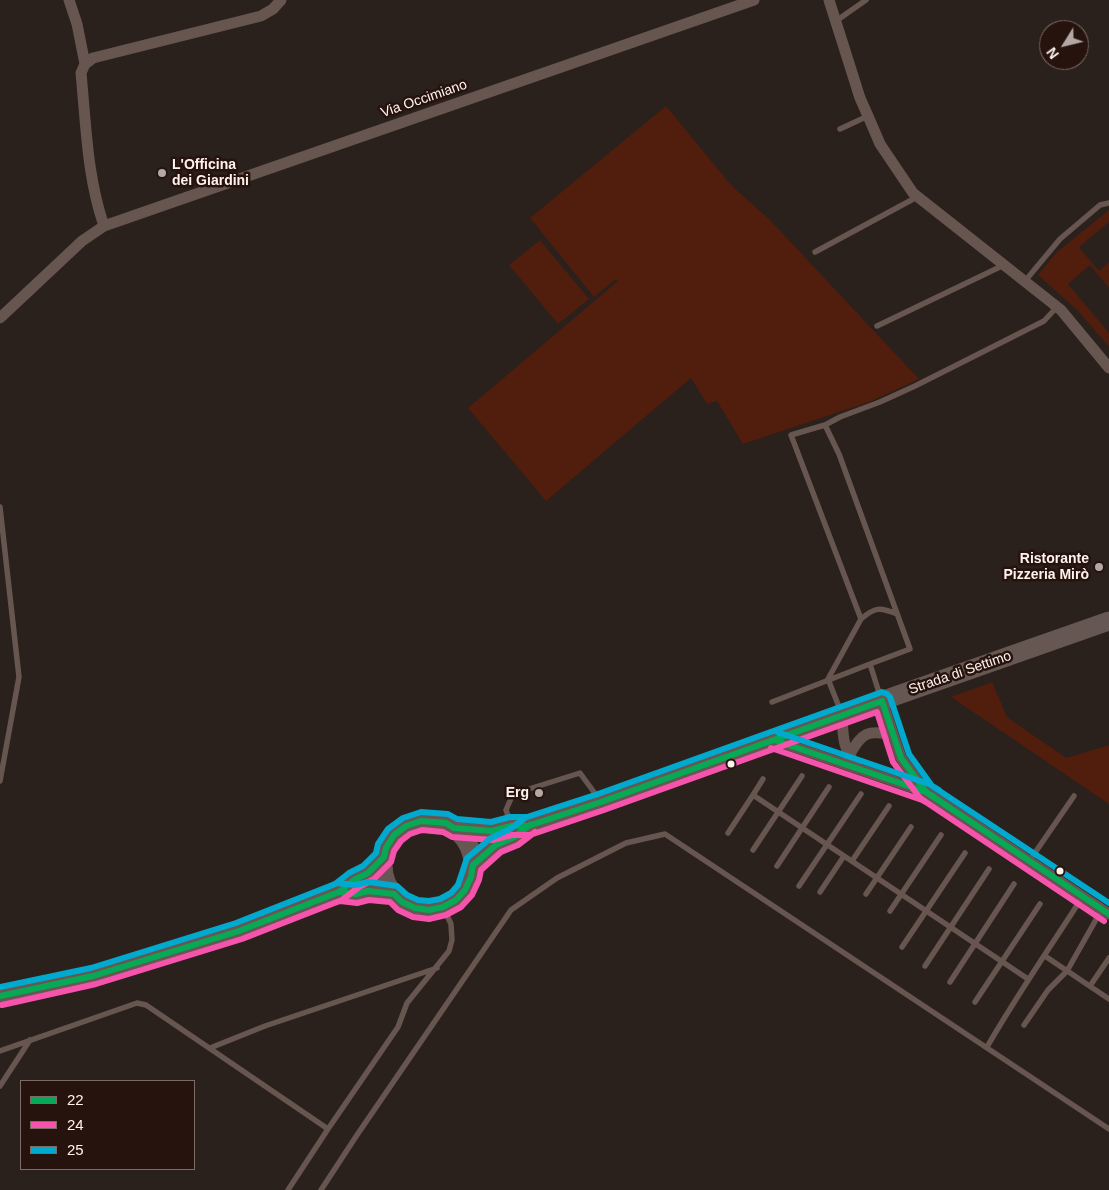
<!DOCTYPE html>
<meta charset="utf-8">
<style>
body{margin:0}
#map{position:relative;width:1109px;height:1190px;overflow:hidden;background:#2a201c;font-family:Arial,sans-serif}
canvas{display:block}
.legend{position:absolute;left:20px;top:1080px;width:175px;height:90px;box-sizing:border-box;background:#26130d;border:1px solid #7c6c67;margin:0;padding:6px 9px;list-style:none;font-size:15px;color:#fef2ef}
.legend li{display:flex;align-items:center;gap:10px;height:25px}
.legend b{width:25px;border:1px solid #7c6c67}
.north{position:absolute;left:1039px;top:20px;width:50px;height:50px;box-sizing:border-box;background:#26130d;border:1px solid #7c6c67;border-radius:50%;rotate:234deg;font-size:14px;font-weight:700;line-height:20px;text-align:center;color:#fef2ef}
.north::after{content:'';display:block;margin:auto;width:18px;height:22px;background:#b4a8a5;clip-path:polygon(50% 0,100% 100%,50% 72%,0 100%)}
</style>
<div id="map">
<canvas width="1109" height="1190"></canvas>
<ul class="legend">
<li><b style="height:6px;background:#06aa56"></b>22</li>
<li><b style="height:6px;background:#f653ac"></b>24</li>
<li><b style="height:6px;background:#00a9ce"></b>25</li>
</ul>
<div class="north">N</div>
</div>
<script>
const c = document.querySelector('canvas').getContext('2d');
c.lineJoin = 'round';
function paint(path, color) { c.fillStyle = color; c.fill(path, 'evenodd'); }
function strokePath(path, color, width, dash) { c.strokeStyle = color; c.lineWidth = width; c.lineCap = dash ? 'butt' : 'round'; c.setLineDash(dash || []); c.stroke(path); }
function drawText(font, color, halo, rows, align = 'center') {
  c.font = font + ' Arial,sans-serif'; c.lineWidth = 5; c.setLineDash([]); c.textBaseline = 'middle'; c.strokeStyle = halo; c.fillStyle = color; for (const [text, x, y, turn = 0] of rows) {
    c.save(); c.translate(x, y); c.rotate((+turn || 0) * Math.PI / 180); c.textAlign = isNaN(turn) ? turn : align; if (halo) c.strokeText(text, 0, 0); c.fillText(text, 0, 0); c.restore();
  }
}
paint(new Path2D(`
 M666,106L731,185L771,221L919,379L869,402L743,444L717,401L707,404L691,378L546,501L468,408L618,281L616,279L594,297L530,218Z
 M1109,210V222L1079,247L1099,271L1109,262V288L1090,265L1068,284L1109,333V347L1078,311L1038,275L1057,252Z
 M540,240L589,299L558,324L509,265Z
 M992,682L1007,717L1066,758L1109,745V804L951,697Z`), '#511d0d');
strokePath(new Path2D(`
 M836,21L866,0
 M840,129L868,116
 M815,252L917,197
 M1025,281L1060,239L1100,205L1109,203
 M877,326L1004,265
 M825,425L840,417L880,402L915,386L1044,321L1057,307
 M0,507L19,677L0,781
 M861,619C875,607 880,607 897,614
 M772,702L870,664
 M841,712L828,679L861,619L791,435L825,425L839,454L910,649L870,664L881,699
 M763,779L753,795L1028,979
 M511,824L506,810L513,794L580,773L599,799
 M728,833L753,795
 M753,850L802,776
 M1030,860L1074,796
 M852,861L889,806
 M777,866L829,787
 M799,886L861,794
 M820,892L844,856
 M866,894L911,827
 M890,911L941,835
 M902,947L965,853
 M1045,956L1109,999
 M925,966L989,869
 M950,982L1014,884
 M1090,986L1109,958
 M975,1002L1040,904
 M1024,1025L1048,990L1067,971L1102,909
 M987,1047C1017,995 1051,946 1083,896
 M210,1048L265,1026L437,968
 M0,1051L137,1003L146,1005L328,1129L288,1190
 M0,1086L30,1040
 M328,1129L398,1027L407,1003L449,951L452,940L451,924L443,907
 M321,1190L357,1135L511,910L557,878L626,843L665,834L1109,1129`), '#67554f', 5.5);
strokePath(new Path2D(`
 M69,0L77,24L85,64
 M829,0L860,98L868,116L880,144L913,193L1061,310L1109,368
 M104,226L754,0
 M0,318L82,241L104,226C87,177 86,124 81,73L85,64L93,58L261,16L273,9L281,0
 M882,701L901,758L926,792
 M842,715C843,740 843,748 858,768
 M774,740L926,792L1109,914
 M849,756C861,733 868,729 893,735`), '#67554f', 11);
strokePath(new Path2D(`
 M383 865a45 45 0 1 1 90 0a45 45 0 1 1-90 0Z
 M454,828L492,831L511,826H528L601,802L898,695L1109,621
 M473,865L496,845L514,837L526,827
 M339,892L356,894L368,891L394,894
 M0,996L93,976L239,931L339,892L354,880L368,873L384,857`), '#675752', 19);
strokePath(new Path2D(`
 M774,740L926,792L934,797
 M326,897L339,892L356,894L368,891L394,894L402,902L415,908L429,910L443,907L456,900L465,890L471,877L473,865L496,845L514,837L530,825
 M0,996L93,976L239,931L339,892L354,880L368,873L384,857L386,848L394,835L406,826L421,821L446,823L454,828L492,831L511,826H528L601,802L882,701L901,758L926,792L1109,914`), '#06aa56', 6);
strokePath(new Path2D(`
 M771,748L922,800L929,804
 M329,905L340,901L357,903L369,900L390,902L398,910L413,917L429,919L446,915L461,907L472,895L479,880L481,870L501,852L518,845L535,832
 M2,1005L96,984L242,939L342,900L359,887L374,879L391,862L394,851L401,841L410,834L422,830L443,832L452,837L492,840L512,835H530L604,810L877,712L893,762L920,798L1104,921`), '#f653ac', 6);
strokePath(new Path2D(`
 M777,732L929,784L939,790
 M323,889L337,883L355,885L369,882L397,886L407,895L418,900L429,901L440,899L451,893L458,885L467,858L491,838L510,829L525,818
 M0,987L91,968L236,923L335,884L349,873L363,866L376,853L378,844L388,829L403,818L421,812L448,814L457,819L491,822L510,817H527L598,794L882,692L887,694L890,697L909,754L932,786L1109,903`), '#00a9ce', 6);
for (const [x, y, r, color] of [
 [162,173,5,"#b4a8a5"],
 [1099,567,5,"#b4a8a5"],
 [731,764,4.5,"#fef2ef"],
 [539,793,5,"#b4a8a5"],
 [1060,871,4.5,"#fef2ef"]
]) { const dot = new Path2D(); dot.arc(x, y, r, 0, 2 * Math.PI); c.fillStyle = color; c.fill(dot); strokePath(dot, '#26130d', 2); }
drawText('14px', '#fef2ef', '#26130d', [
 ["Via Occimiano",424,99,-19],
 ["Strada di Settimo",960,673,-19]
]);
drawText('bold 14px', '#fef2ef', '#26130d', [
 ["L'Officina",172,165,"left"],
 ["dei Giardini",172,181,"left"],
 ["Ristorante",1089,559],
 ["Pizzeria Mirò",1089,575],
 ["Erg",529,793]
], 'right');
</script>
